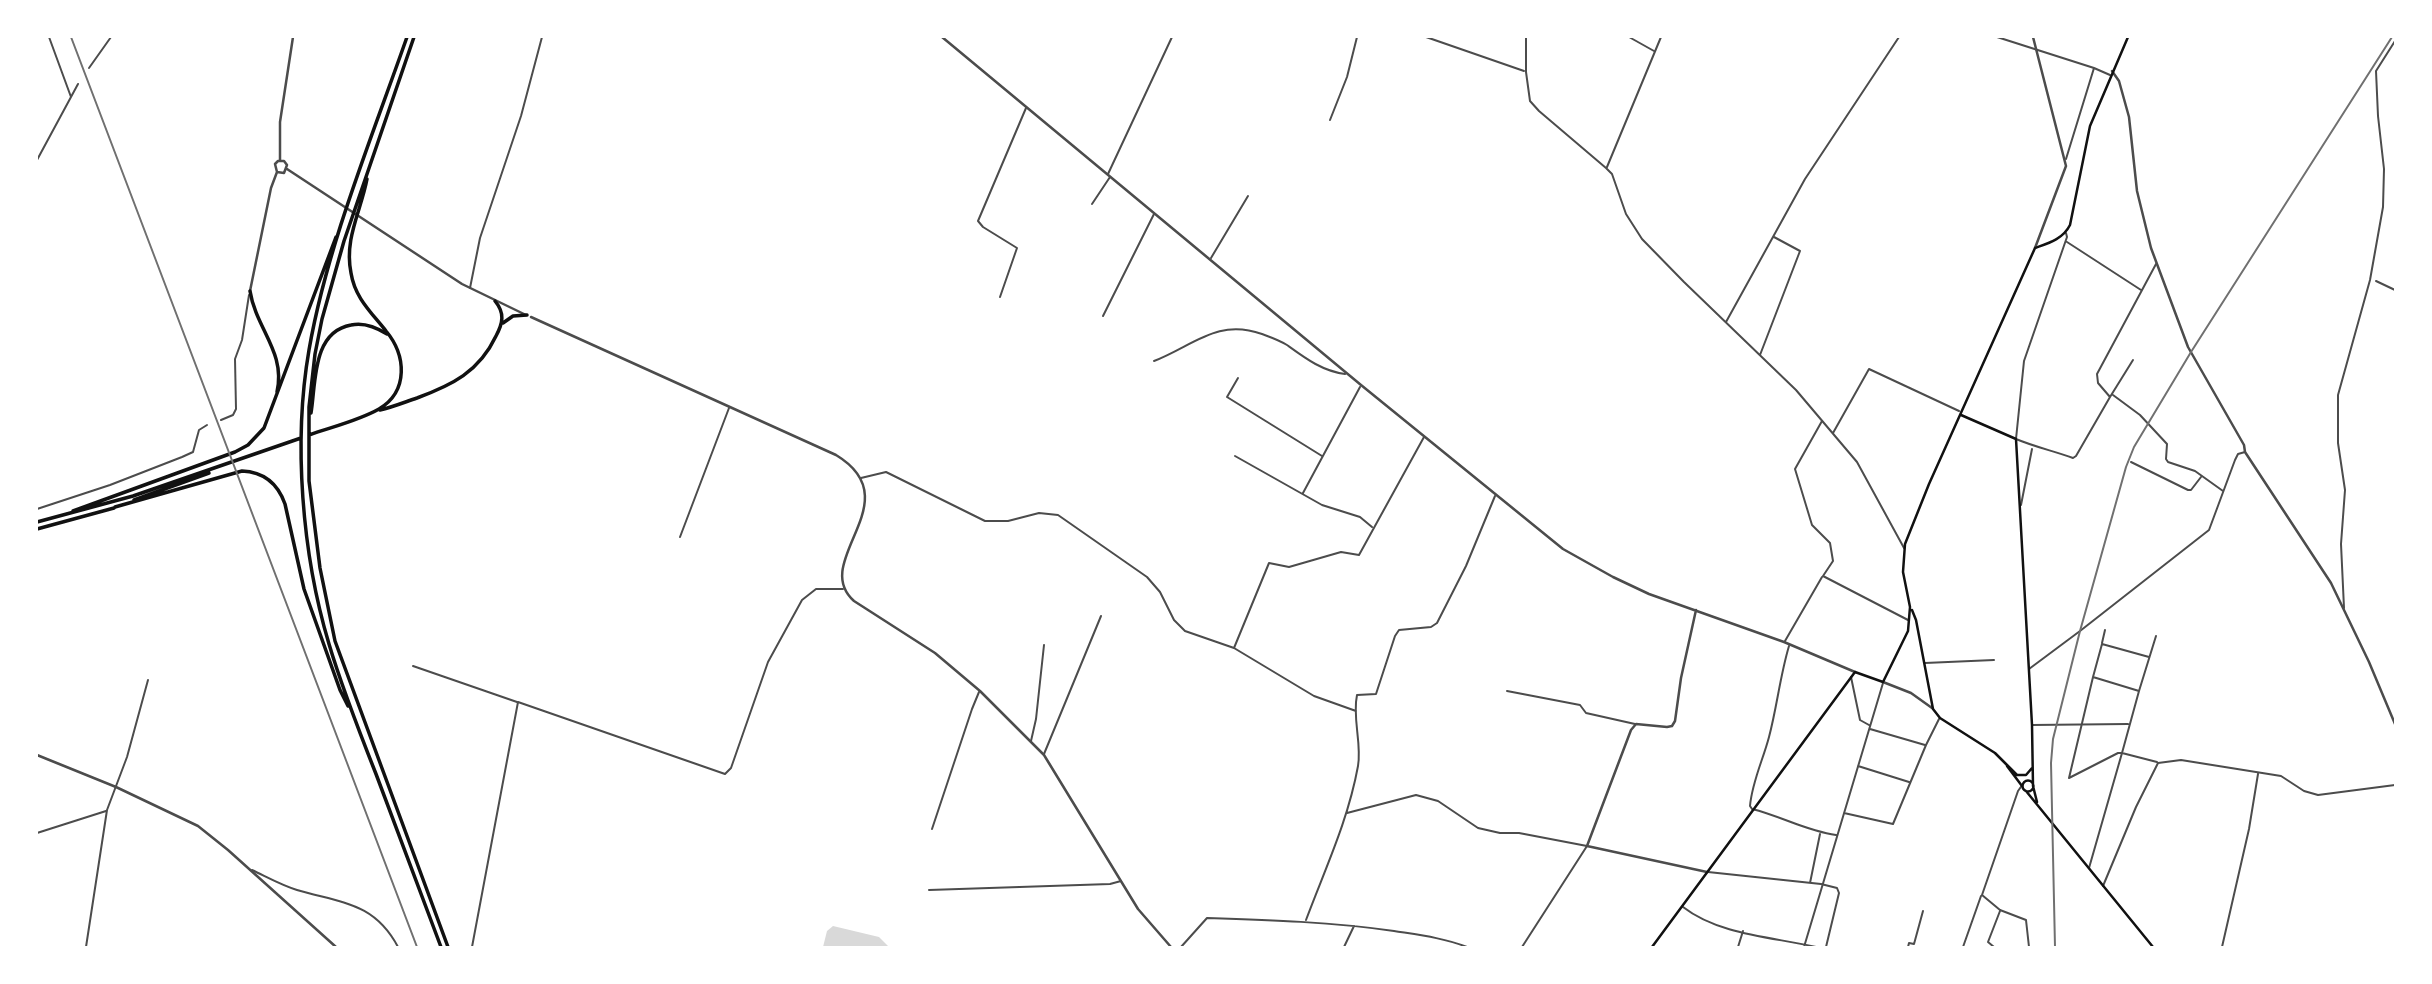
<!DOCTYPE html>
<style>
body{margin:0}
#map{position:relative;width:2432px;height:984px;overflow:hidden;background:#fff;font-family:Quicksand,sans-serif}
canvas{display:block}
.frame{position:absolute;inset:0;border:38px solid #fff;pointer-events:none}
</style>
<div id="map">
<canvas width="2432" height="984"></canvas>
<div class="frame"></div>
</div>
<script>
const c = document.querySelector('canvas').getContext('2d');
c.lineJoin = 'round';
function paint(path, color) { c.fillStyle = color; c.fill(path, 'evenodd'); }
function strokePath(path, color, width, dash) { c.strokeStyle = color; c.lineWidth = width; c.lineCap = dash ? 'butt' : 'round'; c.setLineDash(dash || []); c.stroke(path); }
paint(new Path2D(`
 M833,926L879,937L889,947H823L827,931Z`), '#d9d9d9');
strokePath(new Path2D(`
 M49,37L71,97
 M1426,37L1524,71
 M1526,37V72L1530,101L1539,111L1606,168L1612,174L1626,214L1642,239L1684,282L1796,390L1857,462L1904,548
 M1629,37L1654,51
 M1997,37L2094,68L2110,75
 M89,68L111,37
 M1330,120L1347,77L1357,37
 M2066,159L2094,68
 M37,160L78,84
 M1607,167L1661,37
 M1108,174L1172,37
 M1092,204L1110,177
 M2066,233L2067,237L2024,361L2016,439C2035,447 2054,451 2073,458L2076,456L2110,397L2098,383L2097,374L2156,264
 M2067,242L2141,290
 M1211,258L1248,196
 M2376,281L2395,290
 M470,288L480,238L521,116L542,37
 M1000,297L1017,248L983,227L978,221L1026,108
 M1103,316L1154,214
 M1726,322L1805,179L1899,37
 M1760,355L1800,251L1774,237
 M1154,361C1193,346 1217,318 1262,334C1270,337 1279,340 1287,345C1305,358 1322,371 1345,374
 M1238,378L1227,397L1322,456
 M2113,395L2140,415L2167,444L2166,459L2168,462L2195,471L2223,491
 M2110,397L2133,360
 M221,420L233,415L236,409L235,359L242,340L249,295
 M1822,421L1795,469L1812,525L1830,543L1833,561L1823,576L1908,620
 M1833,433L1869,369L1959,411
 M1235,456L1322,505L1360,517L1372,527
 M2131,462L2188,490H2191L2201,477
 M861,478L886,472L985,521H1008L1039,513L1058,515L1147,577L1160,592L1174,620L1185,631L1234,648L1314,696L1356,711
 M1303,493L1360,387
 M2021,505L2032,449
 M37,509L110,485L182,457L193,452L199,430L207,425
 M680,537L729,408
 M2344,608L2341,544L2345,490L2338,443V395L2370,280L2383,207L2384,169L2378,116L2376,71L2395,41
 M1785,641L1822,577
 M2102,643L2105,630
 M1789,646C1780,676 1777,707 1769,737C1763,760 1752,782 1750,806L1752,809C1781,816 1806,831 1836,835
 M1234,648L1269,563L1289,567L1341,552L1359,555L1424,437
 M1925,663L1994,660
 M413,666L517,702
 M2029,669L2080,631L2209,530L2235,460L2238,454L2245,452
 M1851,677L1860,720L1869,725
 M2093,677L2139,691L2122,753H2118L2069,778Z
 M2093,677L2102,644L2149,657
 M1507,691L1580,705L1586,713L1635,724
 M2139,691L2156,636
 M2032,725L2128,724
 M1870,729L1925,745
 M1031,741L1036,719L1044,645
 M1044,754L1101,616
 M1858,766L1909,782
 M2023,784L2018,791L1982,895L2000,910L2026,920L2029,947
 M1347,813L1416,795L1438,801L1478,828L1500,833H1519L1587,846L1522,947
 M1844,813L1893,824L1926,745L1939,719
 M932,829L972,709L979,692
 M37,833L106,811
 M2089,868L2122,753L2157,762
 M252,870C267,877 281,885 297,890C341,903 374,902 398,947
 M1708,872L1821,884L1837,888L1839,893L1826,947
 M1810,883L1820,834
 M2103,886L2136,807L2158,763L2181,760L2281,776L2304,791L2318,795L2395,785
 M929,890L1110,884L1121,881
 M1683,907C1719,935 1773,937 1816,947
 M1306,920C1325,869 1348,821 1358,766C1362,743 1352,718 1357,695L1376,694L1395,636L1399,630L1431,627L1437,623L1466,566L1495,496
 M86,947L107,810L127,757L148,680
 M472,947L518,702L725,774L731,768L768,662L802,600L816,589H843
 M1181,947L1207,918C1270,920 1332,922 1394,931C1419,935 1444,938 1467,947
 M1344,947L1354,926
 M1738,947L1743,931
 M1804,947L1883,683
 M1908,947L1909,943L1914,944L1923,911
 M1963,947L1981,896
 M1994,947L1988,942L2000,911
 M2222,947L2249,829L2258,774`), '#4c4c4c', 2);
strokePath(new Path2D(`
 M942,37L1361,385L1563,549L1613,577L1649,594L1784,642L1855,672
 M2033,37L2066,166L2035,248
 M2112,71L2119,81L2129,117L2137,191L2151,248L2188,347L2244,445L2245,452L2331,583L2369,662L2395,724
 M280,160V122L293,37
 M287,169L462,284L526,315
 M250,291L271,188L277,172L275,164L278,161H284L287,165L284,173L277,172
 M531,317L836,455C912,501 809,561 854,601L935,653L980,691L1044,755L1138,909L1171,947
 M1696,610L1681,678L1675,721L1672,726L1667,727L1636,724L1631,730L1587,846L1707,872
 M1883,682L1911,693L1932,708
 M37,755L116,787L198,826L228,850L336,947`), '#4c4c4c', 2.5);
strokePath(new Path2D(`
 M1961,415L2016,439L2032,725L2033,786L2037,802
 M1912,610L1916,620L1933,709L1940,718L1995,753L2017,775H2026L2032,768
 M2007,766L2022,786
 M2022.5 786a5.5 5.5 0 1 1 11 0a5.5 5.5 0 1 1-11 0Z
 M2026,791L2153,947
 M1652,947L1855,672L1883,682L1908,631L1910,607L1903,572L1905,544L1929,484L2035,248C2049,243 2063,239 2070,225L2090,126L2128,37`), '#111', 2.5);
strokePath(new Path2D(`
 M407,37C372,137 327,246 309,350C293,442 302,554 329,644C342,688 359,731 376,774C397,831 419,889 441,947
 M414,37L344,241L322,319L315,354L309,407V481L320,568L335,641L448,947
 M250,291C256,329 286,352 277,392
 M503,323L513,316L527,315
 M380,410C393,407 405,402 417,398C452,385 479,372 496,336C503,323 505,313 495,301
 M311,413C316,383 312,332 351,325C364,322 376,327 387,334
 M309,435C331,427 358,421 379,409C409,391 406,355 386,331C371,312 355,298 351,273C344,239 361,211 367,179
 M134,500L209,473
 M115,507L242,471C264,472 278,484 285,504L304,589L340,690L348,706
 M73,511L235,452L248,445L264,428L336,237
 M37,522L133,496L301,438
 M37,529L114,508`), '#111', 3.5);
strokePath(new Path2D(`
 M71,37L417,947
 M2055,947L2051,763L2053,739L2080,631L2126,467L2134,447L2191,352L2392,37`), '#707070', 2);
</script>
